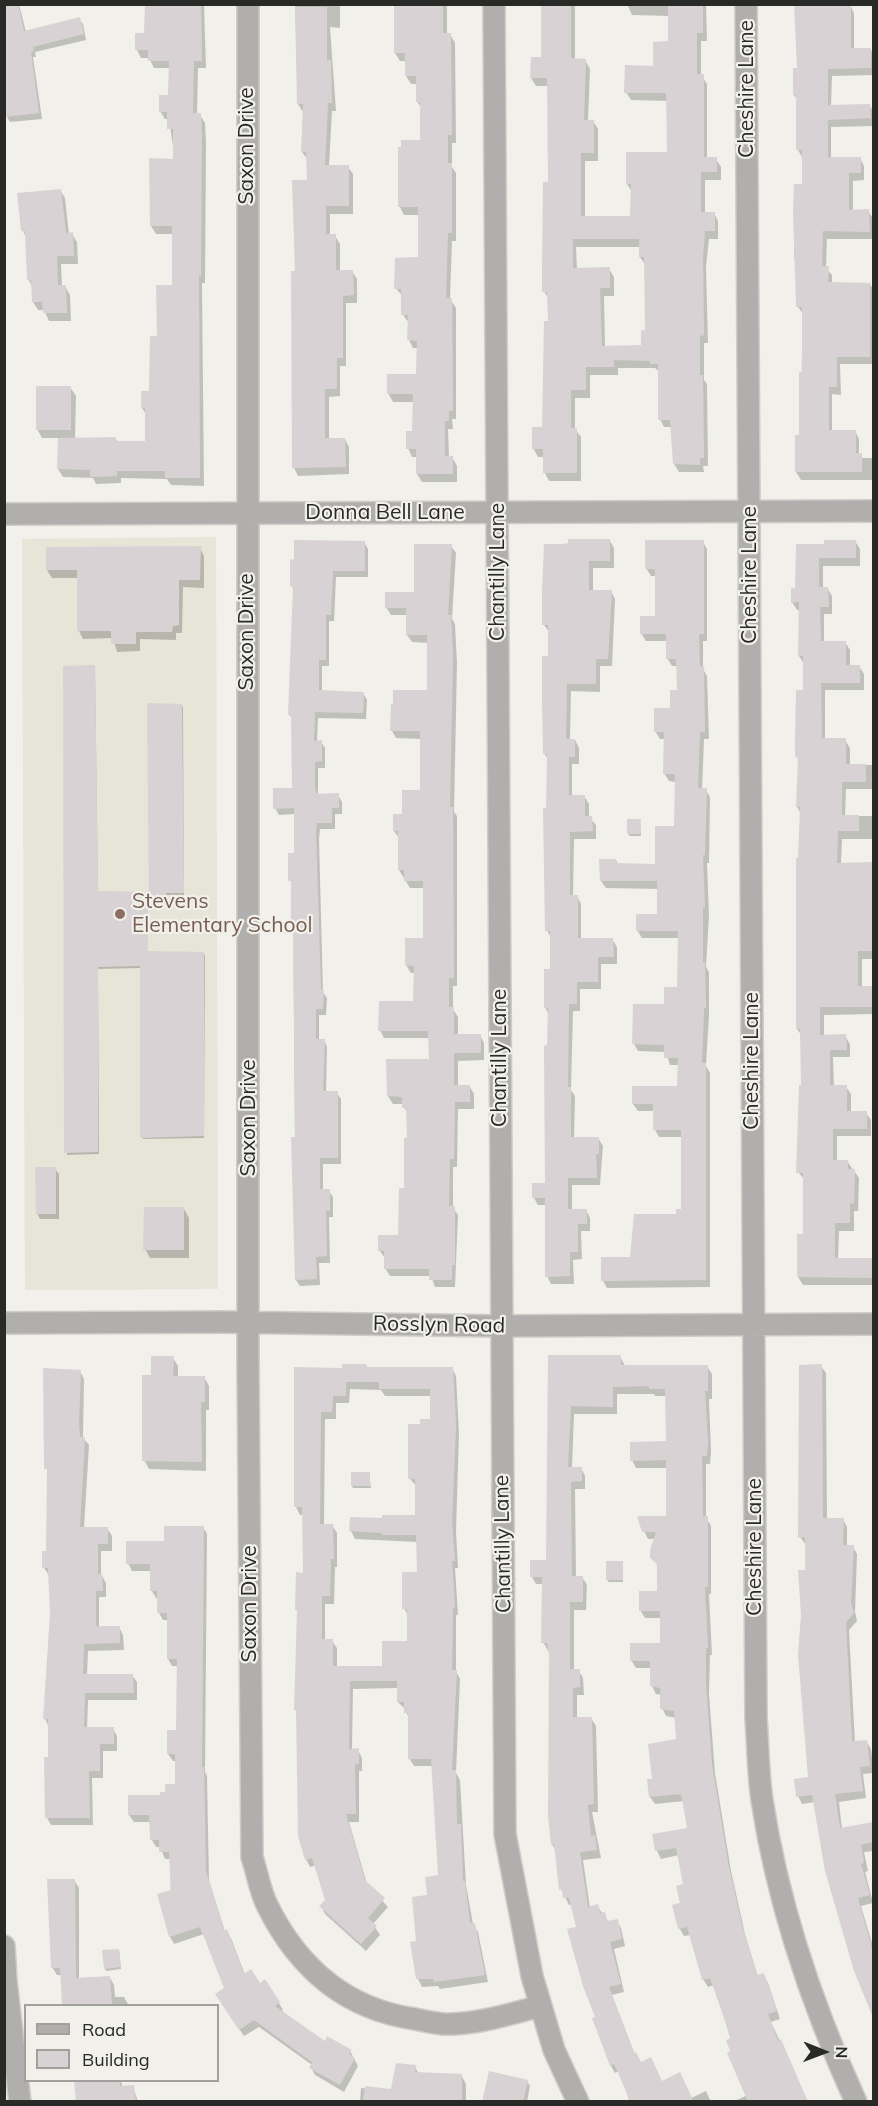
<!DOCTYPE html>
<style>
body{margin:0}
#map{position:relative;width:878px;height:2106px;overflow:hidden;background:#f1f0ea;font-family:Mulish,sans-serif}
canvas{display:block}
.frame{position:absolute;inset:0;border:6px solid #292927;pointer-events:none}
.legend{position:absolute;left:24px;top:2004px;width:195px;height:78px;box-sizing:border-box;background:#f1f0ea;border:2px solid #a1a09c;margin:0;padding:8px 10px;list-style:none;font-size:18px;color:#292927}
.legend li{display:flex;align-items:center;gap:12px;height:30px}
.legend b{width:30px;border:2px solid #a1a09c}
.north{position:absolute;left:794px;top:2022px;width:60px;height:60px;-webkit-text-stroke:4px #f1f0ea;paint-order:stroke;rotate:91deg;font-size:16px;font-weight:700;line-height:24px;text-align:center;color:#292927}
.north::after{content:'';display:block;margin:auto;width:21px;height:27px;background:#292927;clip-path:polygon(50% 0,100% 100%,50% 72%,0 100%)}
</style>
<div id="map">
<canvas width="878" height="2106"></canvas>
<div class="frame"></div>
<ul class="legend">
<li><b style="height:8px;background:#b1afae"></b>Road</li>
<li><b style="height:16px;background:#d8d2d4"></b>Building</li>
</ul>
<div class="north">N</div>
</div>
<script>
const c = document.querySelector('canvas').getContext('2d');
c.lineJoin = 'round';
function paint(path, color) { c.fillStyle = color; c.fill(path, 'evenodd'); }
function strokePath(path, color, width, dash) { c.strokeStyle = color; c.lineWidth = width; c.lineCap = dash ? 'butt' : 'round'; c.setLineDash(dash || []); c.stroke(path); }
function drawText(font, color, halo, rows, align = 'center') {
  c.font = font + ' Mulish,sans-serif'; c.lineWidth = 4.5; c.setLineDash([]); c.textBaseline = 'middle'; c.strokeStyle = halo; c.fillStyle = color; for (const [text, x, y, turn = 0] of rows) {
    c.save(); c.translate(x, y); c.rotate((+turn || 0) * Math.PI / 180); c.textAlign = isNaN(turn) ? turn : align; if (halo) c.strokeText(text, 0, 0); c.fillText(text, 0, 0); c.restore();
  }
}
paint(new Path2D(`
 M216,537L218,1289L25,1290L22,539Z`), '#e7e4d8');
paint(new Path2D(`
 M4,4H19L26,32L79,19L83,24L86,40L35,52L36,57H33L42,119L10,122L7,117Z
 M146,4H204L206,68H198L197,115H200L205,123L206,143L205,283H202L204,486L171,485L167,479L121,478V483L96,484L93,478L63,477L58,469L60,438H42L37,429L70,387L76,396L75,439L115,438L118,442L146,443V414L142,408L150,393L159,337L173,286V234H156L151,226L175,160L169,119H165L160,111L170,96V68H154L149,58H141L137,50L146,35Z
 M295,4H340V28L330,27L336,111H332L329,166L348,167L353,174V214H330V236H335L340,244V272L352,271L357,279V303H346V366H340V396L329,397V439H345L349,447V474L298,476L294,468L296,272L308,181L307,159L302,152L303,112L298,104Z
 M395,4H455L447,6V34H450L455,43L456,143H452V167L456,173V241H452L450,299L456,308V419H452L453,429H448L449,457H452L457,466V482H422L417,474V457H412L408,448L414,433V402H393L388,393L417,375L418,348H413L409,340V323L403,315V297L396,288L419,259V215H404L400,207L422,141L421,108L417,101V84H411L406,76V61H400L395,53Z
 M546,4H575V60H585L590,69L588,121H593L598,129V161H585V218H632V192L627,184L668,153V101L631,100L626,92L654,67L670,43V16L632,15L627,4H706L707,41H701V75L707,84V159H716L721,167V180H705V213H714L718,221V239H709L706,267L708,343H704V380L707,384L708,466H703L704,472H679L674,464L672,427H664L660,419L659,372L655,368H618V375H590V398H575V429L581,437V481H549L545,473V457H538L533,448L543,429L549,323V300L544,291L550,183L548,86H536L531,78L543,59ZM576,247H640V257L646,266V332L642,347L605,348L604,296H614V277L609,269L577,270Z
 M850,5L854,13V49H870L874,55V75L832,76L831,106H870L874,113V126L831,127V159L860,158L864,166V180L853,181V211H868L873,218L874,239H827L826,268L832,275V283L870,284L874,291V364H840L841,395L832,394V431H855L859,439V455L862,458H874V480H801L796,472L800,437L803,314L798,307V265L794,258L795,186H803L802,157L798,150V101L794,95L799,69Z
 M60,190L65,198L69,234H72L77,242L78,264H61L62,286H65L70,295L71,321H49L44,310H38L33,302V288L28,279L26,237L23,231Z
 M610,541L614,548V568H593V591H611L615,599L612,666H600V692L571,691L570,740H575L579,748V764H572V796H584L589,804V817L596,825V839H574L573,896H577L581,904V939H612L617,947V964H601V989H580V1011H573L571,1090L575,1096L574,1139L598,1138L603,1146L600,1185H572V1211L586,1210L590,1218V1231H581L582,1259L573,1260L574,1284H551L547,1276L546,1205H538L534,1198L547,1184L549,1015L545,1007L552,971L551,938L547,930L549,761L544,753L550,633L544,625L545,545Z
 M855,541L860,549V566H823V589H828L832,596V614H824V642H845L850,650V666H859L864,674V690H825V740H845L850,748V765H874V789H846L845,816H874V839H842L841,864H874V959H862V988H871L874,991V1014L824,1015V1036H845L850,1044V1057H833L834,1087H846L851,1094V1112L866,1113L871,1120V1136H837V1161H847L859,1178L858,1211H854V1231H839L838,1259L873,1260L874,1285H803L798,1277L804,1236L805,1180L798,1172L803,1087L802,1036L797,1029L801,814L797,807L799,761L797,757L804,692V664L799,656L801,610H797L792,602L797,589L825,546Z
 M364,542L368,549V577H336L334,621H329V666H322V692L363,693L367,700L366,719L318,718L317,742H321L325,748V768H318V795H338L342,802V814H335V829H320L319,839L323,992L327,998L326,1015H319V1040H324L327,1047L326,1093H337L341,1099V1164H323V1191H329L333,1197V1217H329L330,1263H319L320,1285L300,1286L296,1280L293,886L290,880L295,854V814L279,815L275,808L293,789L292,720L290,715L295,591L291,585Z
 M703,542L707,549V641H703V669L707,676L709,739H704L702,790H706L710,797L709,863H707L709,916L706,967L709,972V1015L706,1066L710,1073V1287L607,1288L603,1281L631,1258L682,1211V1137H659L655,1130V1111H638L633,1104L679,1087V1065H670L666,1052L638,1051L634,1044L678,988L679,938H642L637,930L659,915V889L606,888L601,881L616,860L618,865H657L676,827V782L669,781L664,773L666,739H660L655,731L671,709L678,692V666H672L667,658V641H646L641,633L657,618V576H651L646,568Z
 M451,546L456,553L452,619L455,624L457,663L454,812L457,816V986H453V1009L458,1017V1035H480L484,1043V1060L458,1061V1087H470L474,1094V1109H458L457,1167H453V1208L458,1215L455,1287H435L431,1276H390L385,1268V1258L379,1250L400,1237L408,1139V1115L403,1104H393L388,1096L387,1061L430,1060V1038H384L380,1030L414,1003L415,973H411L406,965L425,940L424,888H410L399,870V838L394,831L421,791V739L396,738L392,731L429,692V643L412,642L407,635V615H391L386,607L415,593Z
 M200,548L204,556V588L183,587L182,633H176V640L140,639V651L117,652L113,638L83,639L79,631L78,578H52L47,570Z
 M95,669L98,893H147L151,899L181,705L183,707L184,895H166L165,904L152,905L148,899V952L204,954L205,956L204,1138L143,1139L142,968L98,969L99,1154L67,1155Z
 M640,820L641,836H630L628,834Z
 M55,1169L59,1174V1219H40L37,1213Z
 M184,1209L189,1218V1258H150L145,1249Z
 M549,1356H620L625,1366H707L712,1374V1399H709L711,1452L710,1464H706V1517L711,1526V1594H709L712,1655H710L709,1694L715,1773L731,1871L745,1934L758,1977L763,1975L768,1983L780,2019L771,2022L808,2102H732L748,2095L714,1985L708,1987L703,1979L691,1935L684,1936L680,1929L674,1906L682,1904L685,1885L679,1855L661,1859L657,1851L654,1836L688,1829L684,1801L655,1804L650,1797L654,1780L678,1741L676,1718L666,1716L662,1708V1695L656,1694L652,1686V1668H636L631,1660L662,1645V1618H645L640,1610L659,1592V1568L652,1557L655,1539H648L644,1531L668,1518L667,1468H636L632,1460L668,1443L667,1396H655L654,1394H617V1414H574L572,1468H581L585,1476V1489H575L576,1577H582L587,1585L586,1610H574V1671H579L583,1678L584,1695H577V1718H591L596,1726L598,1812H592L601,1858L583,1860L590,1908L597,1906L609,1922L617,1921L621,1928L625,1946L614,1949L624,1992L612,1995L635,2055L641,2064L662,2082L691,2098L706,2091L711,2102H630L619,2071L615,2073L611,2066L594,2019L597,2017L578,1928L572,1905H569L561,1889L556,1851L552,1844L550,1654L543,1642V1584H536L532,1577L548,1562Z
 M173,1358L178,1366V1377H204L209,1386V1410H206V1471L149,1469L144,1460L152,1377Z
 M366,1365L367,1368H452L456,1376L459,1434L456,1531L458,1568H455L458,1615H456V1671L460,1679L456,1773L460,1780L466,1885L473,1924L478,1932L488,1982L440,1989L438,1986L422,1987L418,1979V1942L429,1896L440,1876L433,1766H414L409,1758L410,1721L405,1709L398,1702V1688L353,1689L352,1750H358L362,1758V1771H359V1822H349L367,1884L388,1907L373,1924L380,1935L366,1951L325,1914L321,1906L326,1901L316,1865L310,1867L306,1859L298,1714L295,1709L298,1613L296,1609L304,1574L303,1515H300L296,1507V1369L344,1370ZM350,1389L381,1390L385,1396H432V1421L421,1426L410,1479L417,1487L416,1516L384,1520L351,1531L355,1539L418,1542V1573L404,1608L408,1616V1643L383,1667L337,1668V1648L332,1641H325V1604H334L335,1567H337V1533L332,1525H324L325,1419H336V1403H349Z
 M821,1366L826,1373L827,1519H843L847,1527V1547H853L857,1554L855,1612L857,1621L849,1630L855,1743L866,1741L871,1749L874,1773L863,1774L866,1798L839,1802L842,1829L874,1823V1851L864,1852L868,1871L865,1872L873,1903L861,1906L874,1950V2013L856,1971L815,1802L802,1804L798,1796L810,1779L806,1545L800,1537Z
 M80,1371L84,1379L83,1438L89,1445L84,1528H107L112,1536V1551H101V1574L106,1583V1597H99V1628L119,1627L123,1635L124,1650L88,1651L87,1675H132L137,1682V1700H88L87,1729H113L117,1736V1751H103V1778H92L93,1825H51L47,1818L49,1727L45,1719L51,1614L49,1575L44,1568L47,1552L49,1473L46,1468Z
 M369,1473L371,1488H353L352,1486Z
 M203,1527L207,1534L205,1772L207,1776L209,1880L225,1932L231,1938L245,1975L279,2003L283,2010L281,2012L325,2043L350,2051L358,2066L344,2092L315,2075L311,2068L312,2065L259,2027L244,2036L221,2002L225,1988L204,1934L174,1944L170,1937L171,1859H165L160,1847H156L152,1840L151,1822H134L129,1815L176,1786L177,1761H173L168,1754L177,1731L178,1666H172L168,1659V1620H163L159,1613V1598H156L152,1591V1571H132L128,1563L166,1542Z
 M622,1563L623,1582H609L607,1580Z
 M74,1880L79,1888V1979L110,1978L114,1985L115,1997H124L129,2006H64L62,1975H57L52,1967Z
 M119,1950L121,1969L106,1971L105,1968Z
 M415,2067L419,2074L461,2075L466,2084V2102H360L361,2088L392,2091Z
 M120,2080L123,2087L133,2086L138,2102H78Z
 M527,2081L530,2086L527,2102H484Z`), '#0003');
paint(new Path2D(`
 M4,4H18L24,31L80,17L84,34L33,47L34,51L31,52L39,113L4,117Z
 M145,4H201L202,61H194L193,113H201L202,134L201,276H199L200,478H165V471H117V476L90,477V470L57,469L58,438L116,437V441H145V408H141V391H149L150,336H157L156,285H172V226H150L149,158L173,159V129H167V112H159V95H168L169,61H148V50H135V33H144Z
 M668,4L703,6V33H697V74H704V157H717V172H701V212H715V231H705L703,258L704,335L700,336V375H703L704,458H700V465L673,464L670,420H658V364H650V361L614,360V367H586V390H571V428H577V473H543V449H532V427H542L544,321H548L547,292H542V269L543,182H548L547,78H530L531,57H541V6L571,5V58L586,59L584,120H594V153H581V216H630L631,184H626V152H667L666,93H624L625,65L653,66V42L668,41ZM573,239H639V257H644L645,330H641V345L602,346L600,288H610V267L573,268Z
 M794,4H851V48H871V68L828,69V105L870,104L871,118L828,120V157H861V173H849V210L869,209L870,232L823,231L822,266H829L828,282L870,283V357H837V387H829V430H856V453H862V472H795V435H799V372H802V307H796L793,212L794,184H802V150H796V95H793V68H797Z
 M394,5L443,6V33H451L452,135H448V163H452V233H448L446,298H452L453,411H449V421H445V456H453V474H416V449H406V431H412L413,394H387V374H416L417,341L407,340L408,315H401V289H394L395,258L418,257V207H398V147H401V140H420V102H416V76H405V53H394Z
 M295,7H327V60H331L332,103H328L325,165H349V206H326V234H336V270H353L354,295L343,296V358H337V389H325V438H345L346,467L292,468L291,271H295L292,180H307L306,152H301L303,104H297Z
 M61,189L66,233L73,232L74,256H57L58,285H66L67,313H43L42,302H32L31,280H27L25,231H21L17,193Z
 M36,386H71V430H36Z
 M568,539H610V561H589V590H612L608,659H596V684H567L566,739H575V757H569V795H585V816H592L593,831L570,832V895H578V938H613L614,957H598V982H577V1004H569L568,1087H571V1137H599V1154H596L597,1178H568V1209H587V1224H578V1252H570V1276L545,1277V1198H532V1183H545L544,1046L547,1045L548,1008H544V969H550V931H545L543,808H546L547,754H543L542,702V656H548V625H542V590L544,544H568Z
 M294,540L365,541V571H333L331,615H326V660H319V690L364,692L363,713L315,712L314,741L322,740V761L315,762V789L317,794L339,793V808H332V823H317L316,831L321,989L324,990L323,1009H316V1039H325L323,1091H338V1158H320V1189H330V1211H326L327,1256L316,1257L317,1279L295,1280L291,1137H295L293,929H291V880L288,881V853H294V808L273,809V788H292L291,715H288L293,586H290V559L294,560Z
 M645,540H704V634H699L700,666H704L705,732H700L698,788H707L705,855H703L705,908H703V962H705L706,1008H704L702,1063H706V1280L601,1281V1257H630L634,1214H676V1209H681V1130H653V1104H632V1086H677L678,1058H664V1045L632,1044L633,1004H664V987H677L678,931H636V914H657V881H600L599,859H616V863L655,864V826H674L675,774H663L664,732H654V708H670V690H677L676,659H666V634H640V616H655V569H645Z
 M824,540H856V558H819V587H828L829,607H820L821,641H846V665H860V683H821L822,738H846V764H866V782H842V815H859V831H838L837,863L873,862L872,951H858V986H872V1007H820V1035L846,1034L847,1050H830V1085H847V1111H867V1129H833V1160H848V1169H855L854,1204L850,1203V1223H835V1258H873V1278L797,1277V1234H803V1173H796L799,1085H801L800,1029H796V858H798L800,807H796L798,758L795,757V738L796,690H803V656H798L799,602L791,603V588H795L796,544H824Z
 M414,544H452L448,615H451L453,654L450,807H453L454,978H449V1007H454V1034H481V1053H454V1085H470V1102H455L454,1159H450L449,1206H455V1265H452V1280H429V1269H384V1251H378V1235H398L399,1188H404V1138H407L406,1108H402V1097L387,1096L386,1059H429L428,1031H378L379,1001H413L414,966L405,965V938H423V881H404V870H398V831H393V814H402V790H420V731H390L391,704H393V690H427V635H406V608H385V592H414Z
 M201,546L200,580H179V625L173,626L172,632H136V644H111V631H77V570H46V547Z
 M95,665L98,891L148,892V951L204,952V1136L140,1138V966L98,967V1152L64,1153L63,666Z
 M147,703L182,704L184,893H166L165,902L149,903Z
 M627,819H641L640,834H627Z
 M35,1167H56V1214H36Z
 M144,1207H184V1250H143Z
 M548,1355H621V1365H708V1391H705L708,1443L707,1456H702L703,1516H708V1587H705L708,1648H706V1685L712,1764L728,1862L742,1925L757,1975L764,1973L777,2011L768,2014L778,2041L781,2039L808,2102H748L727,2053L730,2051L726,2040L731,2038L710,1978L702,1980L687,1927L678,1929L672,1905L680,1903L676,1886L683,1884L676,1848L655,1851L652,1834L687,1828L681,1794L649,1797L647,1779H652L648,1744L676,1739L674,1711L660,1709V1688L650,1686V1661H630V1643H660V1611H639V1591H657V1564L650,1558V1550L656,1532H642L637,1516H666V1460L630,1461V1442L666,1441L665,1389H649V1386L613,1387V1407L571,1406L568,1467H582V1481L571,1482L572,1576H583V1602H570V1669H580V1687L573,1688V1717H592L594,1804L588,1805L591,1836L595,1835L597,1850L580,1852L588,1907L598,1904L600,1913L605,1912L607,1921L618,1919L622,1939L610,1942L621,1984L609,1987L634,2053L636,2052L641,2062L651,2057L662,2081L680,2072L694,2102H631L614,2064L610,2066L592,2018L595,2017L583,1986L567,1929L576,1927L569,1898H563L562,1889L559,1890L554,1844H551L548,1817L549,1654L547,1643H541L542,1577H530V1560H546Z
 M151,1356H174L173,1376H205V1402H201L202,1462L142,1461V1375H151Z
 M342,1364H367L366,1367H453L456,1425L452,1522L455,1561H452L455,1608H453L452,1670H457L452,1770H456L457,1824H461L463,1881H465L470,1923H475L485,1975L434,1982L433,1979H416L410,1942L416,1941L412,1897L427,1895L425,1877L438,1875L431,1759H408V1713H404V1702H397V1681H350L349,1749L359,1748V1764H355L356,1814H346L365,1880L385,1898L368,1918L377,1926L361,1944L319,1906L325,1900L312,1858L305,1860L298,1836L296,1710H294L297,1610H295L296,1572L303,1573L302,1507H294V1367L342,1368ZM346,1382H379V1389H430V1419H420V1424H408V1479H415V1515H382V1518L350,1517L349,1531L382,1533V1535H416L417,1572H402V1609H407V1641H382V1666H333V1639H322V1596H330L331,1559H334L333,1524H320L321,1412H332L333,1396H346Z
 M822,1364L823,1518H844L843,1545H854L851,1603L854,1613L846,1622L852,1741L867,1740L870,1766L860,1767L863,1791L835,1794L840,1828L873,1822V1842L861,1845L864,1863L861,1864L870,1895L858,1898L873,1952L872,2015L854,1971L825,1871L812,1795L796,1797L794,1779L808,1777L798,1655L801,1615L798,1570H805V1537L798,1538L799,1365Z
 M43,1368L81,1370L79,1424L80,1437H85L80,1527H108V1544H98V1574H102L103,1591H96V1626H120V1643L84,1644L83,1674H133L134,1693H85L84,1727H114V1744H100V1771H89L90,1818H45L44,1757H48V1719H43L50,1614L48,1568H42V1551H46L47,1469H44Z
 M351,1472H370V1486H351Z
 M164,1526H204L202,1767H204L206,1872L214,1896L224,1931L227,1929L244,1974L251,1969L260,1983L265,1979L280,2002L275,2006L325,2041L327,2036L352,2050L349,2054L355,2058L340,2085L309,2068L312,2062L254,2020L239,2030L215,1994L224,1988L200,1927L169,1937L157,1894L171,1890L169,1852H159V1840H150L149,1815H128V1795H160V1792H165V1784H175V1754H167V1730H176L177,1659H167V1613H157V1591H150V1564H126V1541H164Z
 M606,1561H623V1580H606Z
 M47,1879H75L76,1978L110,1976L112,2006H62L60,1968H51Z
 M119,1949L121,1967L104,1969L102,1950Z
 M396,2063L416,2065L415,2072L462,2074V2102H363L365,2086L391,2089Z
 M489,2071L528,2080L523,2102H482Z
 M74,2080H120V2086L134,2085L136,2102H76Z`), '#d8d2d4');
const minor = new Path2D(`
 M248,4V1362L252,1857C257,1872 260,1891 267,1905C298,1968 345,2009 415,2019C426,2021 439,2025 451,2024C481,2023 511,2014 540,2006
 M494,4L505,1834L532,1976L554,2050L578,2102
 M746,4L756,1718C758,1745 758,1773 762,1800C778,1906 812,2005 856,2102
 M4,514L874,511
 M4,1323L221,1322L501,1326L874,1324
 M4,1946L6,1981L20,2102`);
strokePath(minor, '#cdccc7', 24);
strokePath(minor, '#b1afae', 21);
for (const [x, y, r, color] of [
 [120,914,6,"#8d6e63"]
]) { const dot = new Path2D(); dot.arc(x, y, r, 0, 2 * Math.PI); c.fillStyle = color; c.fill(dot); strokePath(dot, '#f1f0ea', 2); }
drawText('21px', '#292927', '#f1f0ea', [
 ["Cheshire Lane",747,89,-90],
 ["Saxon Drive",247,146,-90],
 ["Donna Bell Lane",385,513],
 ["Chantilly Lane",498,572,-90],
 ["Cheshire Lane",750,575,-90],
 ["Saxon Drive",247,632,-90],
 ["Chantilly Lane",500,1058,-90],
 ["Cheshire Lane",752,1061,-90],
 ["Saxon Drive",249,1118,-90],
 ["Rosslyn Road",439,1325,1],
 ["Chantilly Lane",503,1544,-91],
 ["Cheshire Lane",755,1547,-90],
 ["Saxon Drive",250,1604,-90]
]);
drawText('21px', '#785e54', '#f1f0ea', [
 ["Stevens",132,902],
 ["Elementary School",132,926]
], 'left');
</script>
